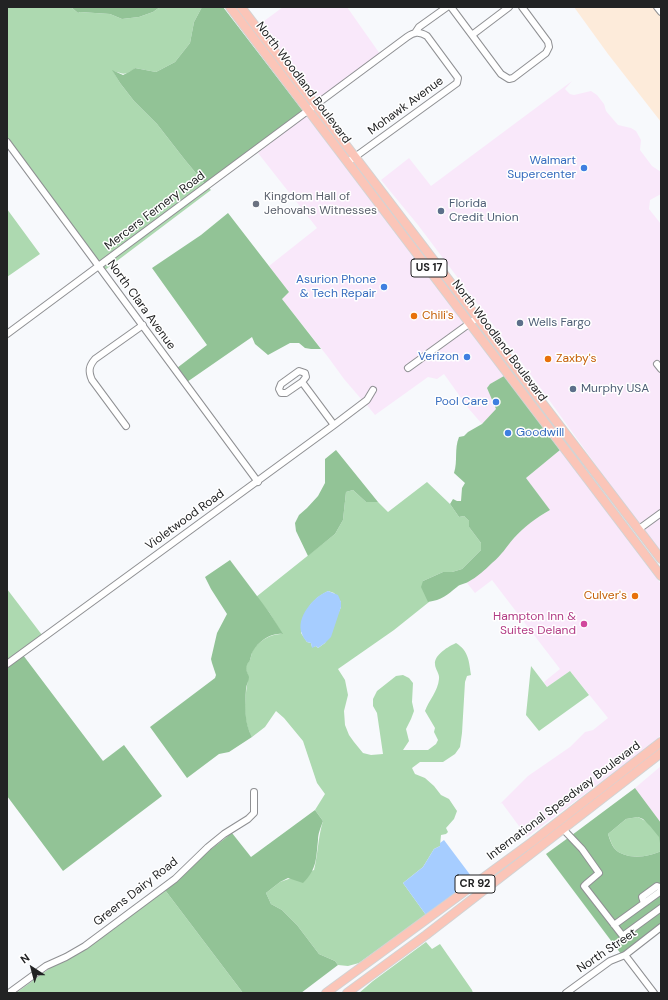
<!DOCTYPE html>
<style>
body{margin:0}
#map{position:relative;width:668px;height:1000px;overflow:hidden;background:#f7f9fc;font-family:"DM Sans",sans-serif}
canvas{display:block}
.frame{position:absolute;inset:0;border:8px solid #222324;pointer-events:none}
.north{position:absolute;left:12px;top:948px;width:40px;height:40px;-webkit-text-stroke:3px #fff;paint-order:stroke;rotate:324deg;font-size:11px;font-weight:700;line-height:16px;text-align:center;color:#222324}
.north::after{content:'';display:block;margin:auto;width:14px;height:18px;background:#222324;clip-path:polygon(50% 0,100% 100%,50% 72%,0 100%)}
</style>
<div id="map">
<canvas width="668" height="1000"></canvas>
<div class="frame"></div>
<div class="north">N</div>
</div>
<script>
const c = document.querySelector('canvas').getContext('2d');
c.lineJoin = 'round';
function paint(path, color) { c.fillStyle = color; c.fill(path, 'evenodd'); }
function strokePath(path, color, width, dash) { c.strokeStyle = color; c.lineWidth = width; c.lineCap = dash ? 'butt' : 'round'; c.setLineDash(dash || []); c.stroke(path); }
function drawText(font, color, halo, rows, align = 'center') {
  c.font = font + ' "DM Sans",sans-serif'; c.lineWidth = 3; c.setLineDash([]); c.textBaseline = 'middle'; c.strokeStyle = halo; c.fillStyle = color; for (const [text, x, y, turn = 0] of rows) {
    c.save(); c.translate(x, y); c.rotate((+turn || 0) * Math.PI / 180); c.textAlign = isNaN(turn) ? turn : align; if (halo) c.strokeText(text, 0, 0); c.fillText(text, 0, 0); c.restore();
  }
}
paint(new Path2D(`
 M283,7H347L380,54L319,100L260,24Z
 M572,81L565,89L570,94L574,95L591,91L597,95L604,104L606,111L618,125L631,128L636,131L641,140L640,150L652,166L661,172V194L650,200L649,209L661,224V366L657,361L654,363L661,373V509L639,525L534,379L418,225L381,180L409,158L431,186Z
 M306,115L464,324L405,368L408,371L467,328L504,376L490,384L487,388L497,409L482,424L469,409L444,374L437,379L428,377L375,415L366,404L376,389L372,387L362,400L344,379L328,357L282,299L289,292L269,266L317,228L258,153Z
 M560,450L661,584V735L647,748L527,837L502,803L500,804L528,776L570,747L585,732L593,730L608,718L570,671L547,687L544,682L560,669L492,580L475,593L467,583L482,571L528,524L540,516L550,510L526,478Z
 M661,516V554L643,530Z
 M661,766V823L635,788Z`), '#f9e8fa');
paint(new Path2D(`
 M574,7H654L661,15V122L608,54Z`), '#fdebda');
paint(new Path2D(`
 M7,7H71L78,13L80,12L110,14L122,19L139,17L153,12L160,7H202L194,22L190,43L175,62L156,72L135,68C125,76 124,74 113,71L120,83L134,101L157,124L185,160L205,184L99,263L7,139Z
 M209,188L211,190L105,270L102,267Z
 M7,209L40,254L7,277Z
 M427,482L450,504L459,517L464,516L469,521V527L481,543V550L462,569L452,572H443L423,581L429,602L394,630L338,669L345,680L348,695L344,711L345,725L349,735L354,742L363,753L371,755L383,754L377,713L373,706V699L377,691L396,676L403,675L409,678L413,683L412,702L414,711L411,719L406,729L409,741L403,750H428L436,744L438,740L434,732L435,728L425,711C429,700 438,691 439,679C440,674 435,669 435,664C434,655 449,646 456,643C469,651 469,662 471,675L467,676L465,682L462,733L460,747L455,754L443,762H420L412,768L415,774L425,778L434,786L441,795L449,799L457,811L454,819L446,828L448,832L446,834L441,835L440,846L434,849L423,867L403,883L426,915L359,963L348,966L338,965L335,961L319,954L297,925L282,910L271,904L266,893L280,882L314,870C318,854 318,837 323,821L315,810L325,794L317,783L303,741L284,718L276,711L265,727L252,737C242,720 245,697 248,679C249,674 245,671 246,667C247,663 247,665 249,661C251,659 251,655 252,652C257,642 271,633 282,634L269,612L256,597L335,534L343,520L346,492L353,490L366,502H378L388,512ZM328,591L334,593L341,602V607L325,643L318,648L316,646L312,647L311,643L307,642L301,633C307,610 306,603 328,591Z
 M7,589L42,635L7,661Z
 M531,666L547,687L570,671L589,695L539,731L526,715Z
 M638,817C645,820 657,829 660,838C661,841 660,847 661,851C648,857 630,860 617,851C612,847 610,839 608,834L626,819Z
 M165,890L243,993H16L53,966L67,960Z
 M426,942L432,949L440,944L472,990L473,993H359L373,981Z`), '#add9b0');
paint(new Path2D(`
 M71,7H160L153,12L139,17L122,19L110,14L80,12L78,13Z
 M202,7H223L303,111L205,184L185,160L157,124L134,101L120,83L112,70L123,75L129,72L135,68L156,72L175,62L190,43L194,22Z
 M228,213L289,292L282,299L321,349H311L305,348L299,343H290L268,355L255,344L252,337L187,382L177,368L207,345L152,268L201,235Z
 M504,376L560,450L526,478L550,510C536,518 525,526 514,538C507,546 501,556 492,563C485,570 477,577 468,582C464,584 460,584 457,587C447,595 442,600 428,602L421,587L423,581L443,572H452L462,569L481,550V543L469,527V521L464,516L459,517L450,504L453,499L457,501H461L462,488L465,483L454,473C458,461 454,449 459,437L464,436L468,432L482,424L496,409L487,388L490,384Z
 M336,450L378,502H366L353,490L346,492L343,520L335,534L308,556L296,531L295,523L299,515L307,508L318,496L325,483V459Z
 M230,560L269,612L283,634C271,632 258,642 253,651C251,654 251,657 250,660C249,662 247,664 247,665C245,670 248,673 249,677C249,681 246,685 246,689C245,705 244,723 252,737L229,752L219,754L187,778L150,727L215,678L216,675L212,663L211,659L217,633L227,614L211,589L205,577Z
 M23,655L103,761L124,745L162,796L63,871L7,796V667Z
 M635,788L661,823V849L659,837L650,826L643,819L638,817L626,819L608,834C610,840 612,847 617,851C630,860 648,857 661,851V886L614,922L587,886L600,876L572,835Z
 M315,810L323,821C321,827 318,833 318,840C316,859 317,869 303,883L288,878L280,882L266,893L271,904L282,910L297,925L319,954L335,961L338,965L301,993H243L165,890L201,857L232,833L251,857Z
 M568,838L583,854L596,873L584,882L622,938H625L661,911V924L623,952L621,954L546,854Z
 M661,894V905L623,933L617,926Z`), '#92c396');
paint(new Path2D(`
 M328,591L338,595L341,602V607L331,637L325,643L318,648L316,646L312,648L311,643L307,642C305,640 303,637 302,634C295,618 314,596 328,591Z
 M444,840L474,880L426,915L403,883L423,867L434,849L440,846V843Z`), '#a6cdff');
const minor = new Path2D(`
 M451,7L501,74L509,79L513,78L546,53L549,47L548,42L522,7
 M657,7L661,12
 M415,33L419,27L447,7
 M472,35L509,7
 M7,142L258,482
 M7,334L407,37C414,32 419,31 427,36L458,78L457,83L348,162
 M657,364L661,369
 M408,368L477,318
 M302,382L286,393H281L279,389L281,384L299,371L305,373L306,377L302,382L334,425
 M126,426L92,380C88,371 89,366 95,359L143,325
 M639,529L661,513
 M7,664L334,425L367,400L373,390
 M563,829L582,849L599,873L586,884L584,886L622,935H624L661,908
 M644,903L642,897L657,886L660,887L661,891
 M614,925L661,891
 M625,955L654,993
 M9,993L46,966L66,957L85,946L175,879L208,847L224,834L248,819L254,813V792
 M566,993L610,961L625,955L661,927`);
const major = new Path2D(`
 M230,7L661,576
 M241,7L661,559
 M326,993L532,842L661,742
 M347,993L426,935L661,753`);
strokePath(minor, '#8f9093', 8);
strokePath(major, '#d3d3d3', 10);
strokePath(minor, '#fff', 6);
strokePath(major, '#fbc5b8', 8);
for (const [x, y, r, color] of [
 [584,168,4,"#3f7fe0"],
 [256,204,4,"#6b7280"],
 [441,211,4,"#5c6f8a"],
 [384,287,4,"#3f7fe0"],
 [414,316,4,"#e8710a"],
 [520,323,4,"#5c6f8a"],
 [467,357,4,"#3f7fe0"],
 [548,359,4,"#e8710a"],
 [573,389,4,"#5c6f8a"],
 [496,402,4,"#3f7fe0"],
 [508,433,4,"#3f7fe0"],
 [635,596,4,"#e8710a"],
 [584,624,4,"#d1479c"]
]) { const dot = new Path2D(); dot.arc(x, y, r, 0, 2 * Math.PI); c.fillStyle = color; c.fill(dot); strokePath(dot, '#fff', 1.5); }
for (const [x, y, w] of [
 [429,268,36],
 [475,884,40]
]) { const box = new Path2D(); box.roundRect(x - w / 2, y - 9, w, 18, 3); c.fillStyle = '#fff'; c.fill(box); strokePath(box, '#222324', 1); }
drawText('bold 11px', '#222324', null, [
 ["US 17",429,268],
 ["CR 92",475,884]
]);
drawText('12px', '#222324', '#fff', [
 ["North Woodland Boulevard",303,83,53],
 ["Mohawk Avenue",406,106,-36],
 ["Mercers Fernery Road",155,211,-37],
 ["North Clara Avenue",141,305,54],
 ["North Woodland Boulevard",499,341,53],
 ["Violetwood Road",185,520,-36],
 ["International Speedway Boulevard",564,801,-37],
 ["Greens Dairy Road",136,892,-38],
 ["North Street",607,951,-34]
]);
drawText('12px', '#366cbe', '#fff', [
 ["Walmart",576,161],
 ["Supercenter",576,175],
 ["Asurion Phone",376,280],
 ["& Tech Repair",376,294],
 ["Verizon",459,357],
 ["Pool Care",488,402],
 ["Goodwill",516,433,"left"]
], 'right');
drawText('12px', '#5b616d', '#fff', [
 ["Kingdom Hall of",264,197],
 ["Jehovahs Witnesses",264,211]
], 'left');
drawText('12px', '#4e5e75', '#fff', [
 ["Florida",449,204],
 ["Credit Union",449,218],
 ["Wells Fargo",528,323],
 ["Murphy USA",581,389]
], 'left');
drawText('12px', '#c56008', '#fff', [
 ["Chili's",422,316],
 ["Zaxby's",556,359],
 ["Culver's",627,596,"right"]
], 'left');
drawText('12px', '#b23c85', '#fff', [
 ["Hampton Inn &",576,617],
 ["Suites Deland",576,631]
], 'right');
</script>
